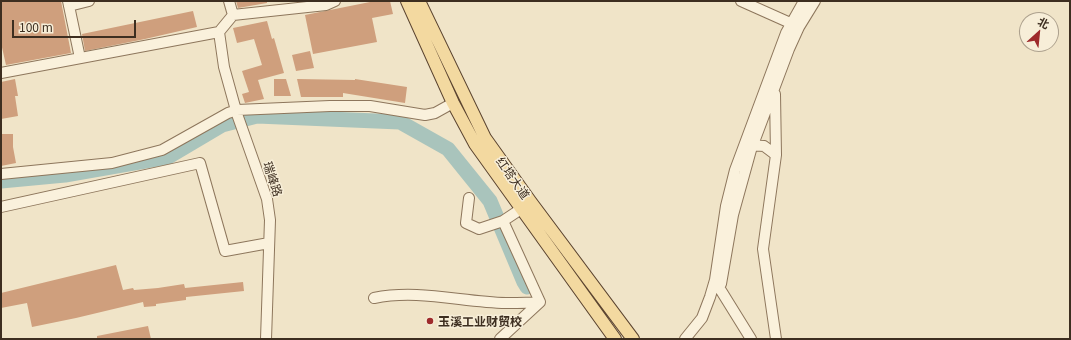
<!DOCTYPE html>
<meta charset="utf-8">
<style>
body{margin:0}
#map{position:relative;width:1071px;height:340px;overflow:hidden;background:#f0e4c8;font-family:Georgia,"Noto Sans SC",serif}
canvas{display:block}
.frame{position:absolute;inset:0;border:2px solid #3d2e20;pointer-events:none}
.north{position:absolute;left:1019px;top:12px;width:40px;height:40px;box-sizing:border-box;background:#f7eed8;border:1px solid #ada18e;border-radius:50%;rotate:27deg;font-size:11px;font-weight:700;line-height:16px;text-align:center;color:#3d2e20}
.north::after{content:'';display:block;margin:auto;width:14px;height:18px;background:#9e2a2b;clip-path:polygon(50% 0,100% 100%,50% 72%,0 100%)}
.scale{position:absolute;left:12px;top:20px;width:124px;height:18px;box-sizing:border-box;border:2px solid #3d2e20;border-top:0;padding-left:5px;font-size:12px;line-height:14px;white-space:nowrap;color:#3d2e20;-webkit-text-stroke:3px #f7eed8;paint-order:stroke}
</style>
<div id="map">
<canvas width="1071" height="340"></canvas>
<div class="frame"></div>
<div class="north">北</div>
<div class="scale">100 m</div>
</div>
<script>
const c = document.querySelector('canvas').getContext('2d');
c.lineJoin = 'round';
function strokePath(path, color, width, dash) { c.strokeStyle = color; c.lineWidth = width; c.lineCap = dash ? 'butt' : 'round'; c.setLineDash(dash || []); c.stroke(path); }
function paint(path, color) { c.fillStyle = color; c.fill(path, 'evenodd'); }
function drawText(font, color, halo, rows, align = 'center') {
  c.font = font + ' Georgia,"Noto Sans SC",serif'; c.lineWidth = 3; c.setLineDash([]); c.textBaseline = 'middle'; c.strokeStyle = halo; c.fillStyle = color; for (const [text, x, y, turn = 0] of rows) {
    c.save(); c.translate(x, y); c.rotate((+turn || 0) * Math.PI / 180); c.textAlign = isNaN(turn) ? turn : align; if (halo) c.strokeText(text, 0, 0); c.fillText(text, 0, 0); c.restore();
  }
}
strokePath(new Path2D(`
 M1,181L65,175L168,157L222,125L257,116L400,122L448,149L490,201L524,282L527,287`), '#a9c4bc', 15);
paint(new Path2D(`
 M1,1H61L71,53L6,65L1,43Z
 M236,1H267V3L238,8Z
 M375,1H390L393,14L372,18L377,42L313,54L305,15Z
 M193,11L197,27L145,39L85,51L82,34Z
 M267,21L272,39L274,38L284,73L258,80L264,99L245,103L242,94L249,92L242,71L262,65L254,39L237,43L233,28Z
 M310,51L314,68L296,71L292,55Z
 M15,79L18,96H15L18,116L1,119V82Z
 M274,79H286L291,96H274Z
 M297,79L355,80V79L407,87L405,103L343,93V97H301Z
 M1,134H13V147L16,163L1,166Z
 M116,265L123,290L133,288L134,290L158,288L184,284L185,288L243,282L244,291L186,297V300L156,304V306L144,307L143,302L76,318L32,327L27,303L1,308V293Z
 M148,326L151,339H97V336Z`), '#cf9f7d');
const minor = new Path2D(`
 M68,1L80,58
 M741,1L797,26
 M69,6L89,1
 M233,15L326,5L335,1
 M219,32L224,67L237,114L267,199L270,220L266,339
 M1,73L219,32L233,15L229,1
 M775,94L776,155L763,249L776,339
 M748,145L764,146L776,155
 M1,174L112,163L162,150L228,113L237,110L330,106H370L425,115L435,113L453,103
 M469,198L466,223L479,229L503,221L521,209
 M1,207L200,163L225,251L269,243
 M721,284L733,215L751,150L789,49L799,27L815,1
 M714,285L720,289L751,339
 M374,298C418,289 462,302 506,303C518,303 529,303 540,302L503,221
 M500,339L540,302
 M685,339L702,318L710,297L715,280L726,206L735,170L786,33L804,1`);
const major = new Path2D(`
 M407,1L453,103L475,144L615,339
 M419,1L485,138L530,201L633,339`);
strokePath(minor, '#8d765c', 12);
strokePath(major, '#5b4430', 14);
strokePath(minor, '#faf1dc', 10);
strokePath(major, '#f3d9a0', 12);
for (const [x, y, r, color] of [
 [430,321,4,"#9e2a2b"]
]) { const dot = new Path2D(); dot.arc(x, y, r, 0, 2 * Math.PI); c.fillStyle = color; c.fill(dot); strokePath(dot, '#f7eed8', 1.5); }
drawText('12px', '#3d2e20', '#f7eed8', [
 ["红塔大道",513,178,55],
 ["瑞峰路",273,179,72]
]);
drawText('bold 12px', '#3d2e20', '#f7eed8', [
 ["玉溪工业财贸校",438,321]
], 'left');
</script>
